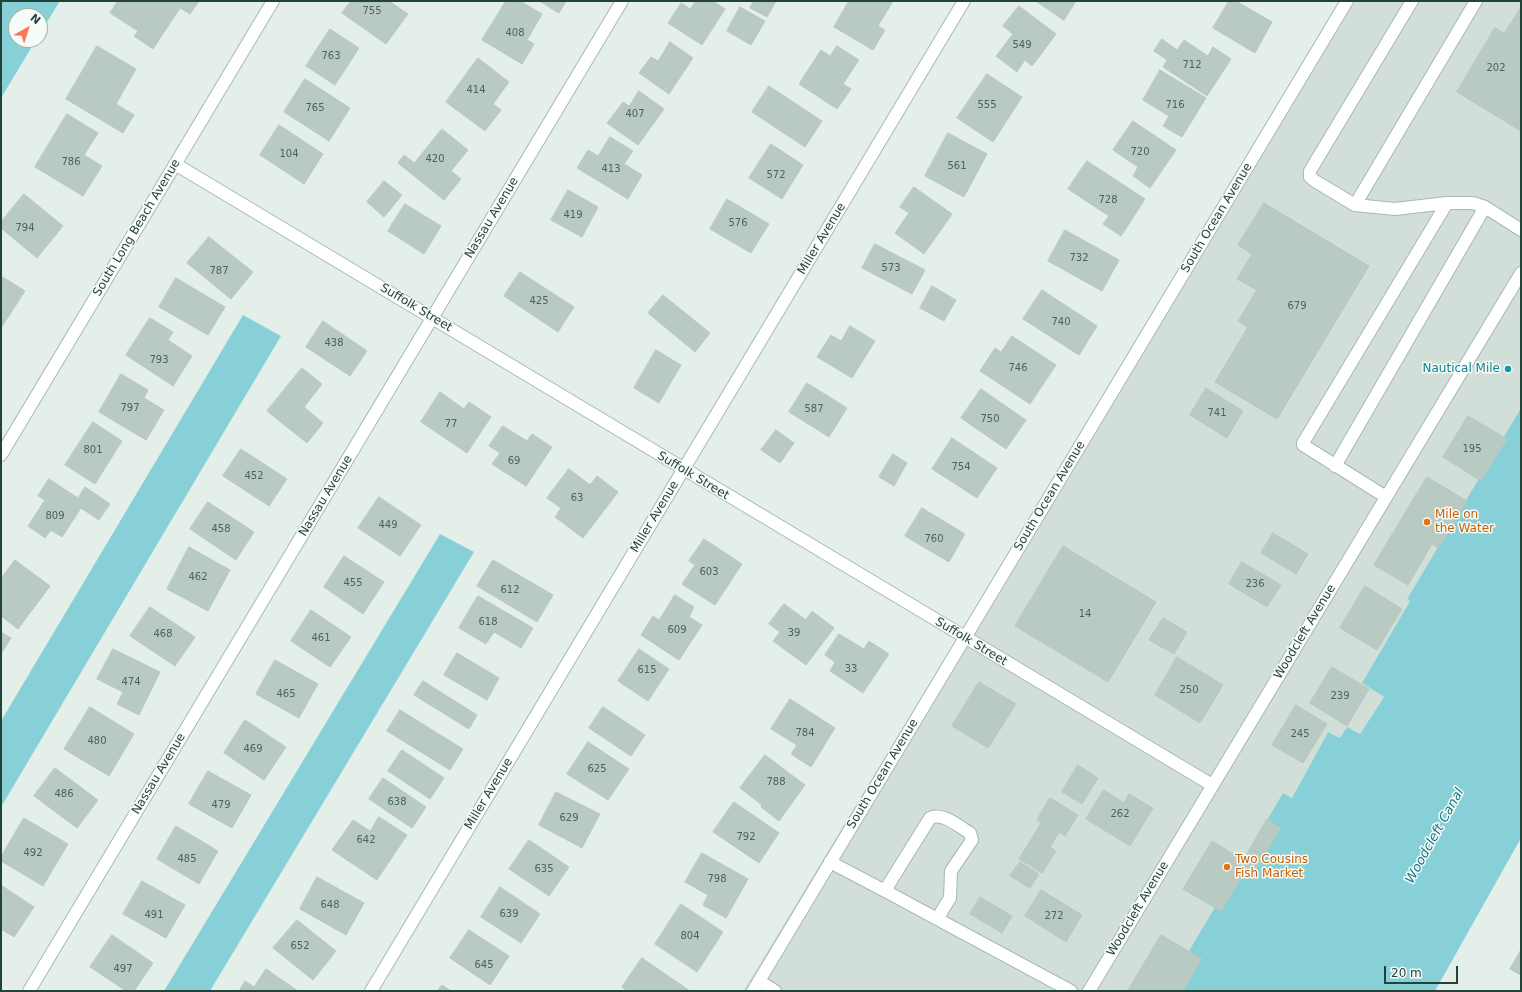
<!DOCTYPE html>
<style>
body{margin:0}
#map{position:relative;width:1522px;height:992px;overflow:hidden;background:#e5efea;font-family:"DejaVu Sans",sans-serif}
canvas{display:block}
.frame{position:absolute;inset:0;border:2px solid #224338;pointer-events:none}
.north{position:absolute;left:8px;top:8px;width:40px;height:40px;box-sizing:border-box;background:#f6fbf8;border:1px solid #a1b1ab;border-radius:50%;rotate:39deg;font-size:11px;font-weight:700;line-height:16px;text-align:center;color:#224338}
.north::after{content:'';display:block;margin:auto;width:14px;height:18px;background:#fd7654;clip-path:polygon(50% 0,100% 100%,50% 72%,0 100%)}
.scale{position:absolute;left:1384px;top:966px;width:74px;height:18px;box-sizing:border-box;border:2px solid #224338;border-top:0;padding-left:5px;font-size:12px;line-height:14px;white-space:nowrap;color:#224338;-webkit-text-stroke:3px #f6fbf8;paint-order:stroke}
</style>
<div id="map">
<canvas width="1522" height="992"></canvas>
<div class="frame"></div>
<div class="north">N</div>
<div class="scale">20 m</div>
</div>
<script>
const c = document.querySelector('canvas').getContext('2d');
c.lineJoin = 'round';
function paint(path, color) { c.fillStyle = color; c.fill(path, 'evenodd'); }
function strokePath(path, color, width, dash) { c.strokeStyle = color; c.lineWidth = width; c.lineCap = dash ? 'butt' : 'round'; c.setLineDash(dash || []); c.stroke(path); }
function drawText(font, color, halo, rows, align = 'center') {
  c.font = font + ' "DejaVu Sans",sans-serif'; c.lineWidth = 3; c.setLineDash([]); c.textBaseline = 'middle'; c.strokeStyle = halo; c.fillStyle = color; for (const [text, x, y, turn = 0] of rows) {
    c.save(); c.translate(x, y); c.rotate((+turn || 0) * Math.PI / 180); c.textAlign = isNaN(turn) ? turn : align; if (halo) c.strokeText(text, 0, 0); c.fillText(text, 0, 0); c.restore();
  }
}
paint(new Path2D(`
 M1344,1H1521V408L1407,599L1410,601L1362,683L1384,697L1360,734L1340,738L1328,732L1292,798L1283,793L1165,991H743Z`), '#d2dfd9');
paint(new Path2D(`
 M1,1H60L40,33V16H16V40H36L1,98Z
 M243,315L281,336L1,807V721Z
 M1521,408V838L1435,991H1165L1283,793L1292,798L1328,732L1340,738L1347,727L1360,734L1384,697L1362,683L1410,601L1407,599Z
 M440,534L474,552L210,991H164Z`), '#88d0d8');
const building = new Path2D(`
 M118,1H199L190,14L180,8L153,49L134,36L138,31L110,13Z
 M351,1H389L408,14L386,44L342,13Z
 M506,1H520L542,14L527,40L534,44L522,64L482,40Z
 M540,1H566L559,13Z
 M696,1H713L725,9L702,45L668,23L681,3L690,9Z
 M754,1H776L767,17L750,8Z
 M849,1H893L878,26L885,30L873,50L834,27Z
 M1036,1H1076L1064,20Z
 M1229,1H1236L1272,22L1255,53L1213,28Z
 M1019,6L1056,34L1032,66L1025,60L1017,72L996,56L1013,34L1003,26Z
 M740,7L765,21L751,45L727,31Z
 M1521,7V43L1505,33Z
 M1495,28L1521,43V131L1457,92Z
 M330,29L359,48L335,85L306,66Z
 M1162,39L1177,50L1184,40L1208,56L1213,47L1231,59L1207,96L1163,67L1167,60L1154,51Z
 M670,42L693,58L669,94L639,73L651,57L658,61Z
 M97,46L136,69L116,104L134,115L123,133L66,99Z
 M837,46L859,60L843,84L851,89L837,109L799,84L821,50L830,56Z
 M478,58L509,82L493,104L501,110L485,131L446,102Z
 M1160,70L1206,98L1182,137L1163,126L1169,116L1143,100Z
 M987,74L1022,97L993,142L957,118Z
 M305,79L350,108L329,141L284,112Z
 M769,86L822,121L805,147L752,112Z
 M639,91L664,109L638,145L607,123L623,102L629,106Z
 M67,114L98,133L84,155L102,166L83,196L35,167Z
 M1133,121L1176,150L1150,188L1133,176L1138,167L1113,150Z
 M279,125L323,154L304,184L260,155Z
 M442,129L468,150L451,171L461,179L444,200L398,163L404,155L414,163Z
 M948,133L987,154L964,197L925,176Z
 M610,137L633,151L624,164L642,175L628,199L577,168L588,150L598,156Z
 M771,144L803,165L782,199L749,178Z
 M1087,161L1145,199L1121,236L1103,224L1109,216L1068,189Z
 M384,181L402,195L384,217L367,202Z
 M914,187L952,214L924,254L895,233L909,213L900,207Z
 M568,190L598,207L582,237L551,220Z
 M24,194L63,226L37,258L1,228V222Z
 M727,199L769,224L751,253L710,229Z
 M1264,203L1369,266L1277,419L1215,382L1248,327L1238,321L1257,290L1237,279L1252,254L1238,245Z
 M405,204L441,226L424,254L388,231Z
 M1065,230L1119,260L1102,291L1048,261Z
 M209,237L253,272L231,299L187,263Z
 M875,244L925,270L912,294L862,268Z
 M520,272L574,307L558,332L504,296Z
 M1,276L25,291L1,328Z
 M176,278L225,307L208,335L159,307Z
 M932,286L956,300L944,321L920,308Z
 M1042,290L1097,326L1079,355L1023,319Z
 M663,295L710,333L695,352L648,313Z
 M150,318L173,332L168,340L192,356L173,386L126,355Z
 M323,321L367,351L350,376L306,347Z
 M850,326L875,341L852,378L817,357L831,335L841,341Z
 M1012,336L1056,365L1030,404L980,371L995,348L1001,352Z
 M656,350L681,365L659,403L634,388Z
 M302,368L322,384L304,407L323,423L307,443L267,411Z
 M121,374L148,390L144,398L164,410L146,440L99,412Z
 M807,383L847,408L829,437L789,412Z
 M1206,388L1243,411L1227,438L1190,415Z
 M981,389L1026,420L1006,449L961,418Z
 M440,392L464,409L469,402L491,417L467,453L421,422Z
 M1468,416L1507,439L1481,481L1443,457Z
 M93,422L122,441L95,484L65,465Z
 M503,426L527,441L532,434L552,447L526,486L492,464L500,453L489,446Z
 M776,430L794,443L780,463L761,450Z
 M952,438L997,468L977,498L932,469Z
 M241,449L287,479L269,506L223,476Z
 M893,454L907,463L894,486L879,477Z
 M569,469L590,485L597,476L618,492L583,538L555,517L561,508L547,498Z
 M1427,477L1467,501L1439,548L1432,544L1408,585L1374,565Z
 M49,479L78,498L85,487L110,504L99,520L81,508L62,537L51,530L45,538L28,526L45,500L38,496Z
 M379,497L421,525L400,556L358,528Z
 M208,502L254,532L236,560L190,529Z
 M922,508L965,534L949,562L905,536Z
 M1273,533L1308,554L1296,574L1261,553Z
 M704,539L742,564L715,605L682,584L695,565L689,561Z
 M1063,546L1156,602L1108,682L1015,626Z
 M189,547L230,570L208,611L167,589Z
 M344,556L384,582L363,614L324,587Z
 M15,560L50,586L18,629L1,616V579Z
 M493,560L553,595L537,622L477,586Z
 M1242,562L1281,585L1267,607L1229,584Z
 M1365,586L1402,609L1377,650L1340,628Z
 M675,595L694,607L689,617L702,625L679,660L641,635L653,616L659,620Z
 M478,596L533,628L521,648L494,632L486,644L459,628Z
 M784,604L806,620L812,611L834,628L806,665L773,641L780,632L769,624Z
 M150,607L195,637L175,666L130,636Z
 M311,610L351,637L330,667L291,641Z
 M1163,618L1187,632L1174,654L1149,640Z
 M1,632L11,638L1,654Z
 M839,634L864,649L869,641L889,654L863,693L830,671L835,662L825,655Z
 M113,649L160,672L139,715L117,704L123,692L97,679Z
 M639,649L669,669L648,701L618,681Z
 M457,653L499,678L487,700L444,675Z
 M1177,657L1223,685L1200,723L1155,695Z
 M275,660L318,684L299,718L256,694Z
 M1332,667L1369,689L1347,726L1310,703Z
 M423,681L477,715L469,729L414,695Z
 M979,682L1016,704L988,748L952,726Z
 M790,699L835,728L811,767L791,754L797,745L771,729Z
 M1296,705L1327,724L1303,763L1272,745Z
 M90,707L134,734L109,776L64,749Z
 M603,707L645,735L631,756L589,728Z
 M400,710L463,749L450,770L387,731Z
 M245,720L286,747L264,780L224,753Z
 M588,742L629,769L608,800L567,774Z
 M402,750L444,778L430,799L388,771Z
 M765,755L805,785L779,821L761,807L762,805L740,788Z
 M1078,765L1098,778L1082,804L1062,792Z
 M55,768L98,800L77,828L34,796Z
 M208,771L251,795L232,828L189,804Z
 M383,778L426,807L412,828L369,799Z
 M1104,790L1124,803L1129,794L1153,808L1130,846L1086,819Z
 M556,792L600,814L582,848L539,825Z
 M1050,798L1078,815L1065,836L1059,832L1050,847L1056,851L1042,873L1019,859L1041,823L1037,820Z
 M734,802L779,833L759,863L713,832Z
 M379,817L407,835L377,880L332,850L353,820L370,831Z
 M24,818L68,844L43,886L1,861V857Z
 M1267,819L1281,828L1250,879L1243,875L1221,911L1183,889L1212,841L1243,860Z
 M176,826L218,851L199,884L157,859Z
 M529,840L569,867L549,896L509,869Z
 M702,853L748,879L726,918L703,905L708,895L685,882Z
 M1020,862L1039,874L1030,888L1010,876Z
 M317,877L364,903L346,935L300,909Z
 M142,881L185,905L166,938L123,914Z
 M1,885L34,907L14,937L1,929Z
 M500,887L540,914L521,943L481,917Z
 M1041,890L1082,915L1066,942L1025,916Z
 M980,897L1012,916L1002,933L970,914Z
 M681,904L723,932L697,972L655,944Z
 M297,920L336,951L313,980L273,948Z
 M469,930L509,956L490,985L450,958Z
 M112,935L153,963L134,991H126L90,967Z
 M1161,935L1202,959L1183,991H1128Z
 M1521,950V975L1510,969Z
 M642,958L690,991H627L622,987Z
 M266,969L298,991H239L245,981L254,987Z
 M442,985L451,991H438Z`);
paint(building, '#b9cac3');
strokePath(building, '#b6c9c1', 1);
const lane = new Path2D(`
 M1412,1L1310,171V177L1315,181L1355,205L1476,1
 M1355,205L1395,209L1447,203H1473L1485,207L1521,230
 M1335,466L1485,207
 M1386,497L1303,445V443L1447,203
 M830,862L889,893
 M937,919L950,898L951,871L972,840L970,833C958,826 943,812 930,818L887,887L889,893L1071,991
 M759,981L775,991`);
const street = new Path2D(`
 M175,164L1212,785
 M1,455L273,1
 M29,991L622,1
 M371,991L964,1
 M753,991L1347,1
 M1089,991L1521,273`);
strokePath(lane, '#a7b8b1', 14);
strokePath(street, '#a7b8b1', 14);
strokePath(lane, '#fff', 12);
strokePath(street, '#fff', 12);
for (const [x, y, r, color] of [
 [1508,369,4,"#0f9aa8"],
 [1427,522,4,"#e8710a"],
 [1227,867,4,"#e8710a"]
]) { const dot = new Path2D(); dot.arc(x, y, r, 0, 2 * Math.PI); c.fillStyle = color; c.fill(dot); strokePath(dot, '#f6fbf8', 1.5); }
drawText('10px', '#48655b', null, [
 ["755",372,11],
 ["408",515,33],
 ["549",1022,45],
 ["763",331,56],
 ["712",1192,65],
 ["202",1496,68],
 ["414",476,90],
 ["555",987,105],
 ["716",1175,105],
 ["765",315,108],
 ["407",635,114],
 ["720",1140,152],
 ["104",289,154],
 ["420",435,159],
 ["786",71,162],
 ["561",957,166],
 ["413",611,169],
 ["572",776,175],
 ["728",1108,200],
 ["419",573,215],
 ["576",738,223],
 ["794",25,228],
 ["732",1079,258],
 ["573",891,268],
 ["787",219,271],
 ["425",539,301],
 ["679",1297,306],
 ["740",1061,322],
 ["438",334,343],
 ["793",159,360],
 ["746",1018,368],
 ["797",130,408],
 ["587",814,409],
 ["741",1217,413],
 ["750",990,419],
 ["77",451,424],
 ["195",1472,449],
 ["801",93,450],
 ["69",514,461],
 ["754",961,467],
 ["452",254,476],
 ["63",577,498],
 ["809",55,516],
 ["449",388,525],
 ["458",221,529],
 ["760",934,539],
 ["603",709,572],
 ["462",198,577],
 ["455",353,583],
 ["236",1255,584],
 ["612",510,590],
 ["14",1085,614],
 ["618",488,622],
 ["609",677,630],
 ["39",794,633],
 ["468",163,634],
 ["461",321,638],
 ["33",851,669],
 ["615",647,670],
 ["474",131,682],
 ["250",1189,690],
 ["465",286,694],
 ["239",1340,696],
 ["784",805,733],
 ["245",1300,734],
 ["480",97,741],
 ["469",253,749],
 ["625",597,769],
 ["788",776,782],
 ["486",64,794],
 ["638",397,802],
 ["479",221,805],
 ["262",1120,814],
 ["629",569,818],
 ["792",746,837],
 ["642",366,840],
 ["492",33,853],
 ["485",187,859],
 ["635",544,869],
 ["798",717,879],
 ["648",330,905],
 ["639",509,914],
 ["491",154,915],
 ["272",1054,916],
 ["804",690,936],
 ["652",300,946],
 ["645",484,965],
 ["497",123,969]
]);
drawText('12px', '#224338', '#f6fbf8', [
 ["Nassau Avenue",492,218,-59],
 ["South Ocean Avenue",1217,218,-59],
 ["South Long Beach Avenue",137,228,-59],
 ["Miller Avenue",822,239,-59],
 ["Suffolk Street",416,308,31],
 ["Suffolk Street",693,476,31],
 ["Nassau Avenue",326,496,-59],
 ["South Ocean Avenue",1050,496,-59],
 ["Miller Avenue",655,517,-59],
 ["Woodcleft Avenue",1305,632,-59],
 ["Suffolk Street",971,642,31],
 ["Nassau Avenue",159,774,-59],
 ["South Ocean Avenue",883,774,-59],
 ["Miller Avenue",489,794,-59],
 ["Woodcleft Avenue",1138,909,-59]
]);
drawText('12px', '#0d838f', '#f6fbf8', [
 ["Nautical Mile",1500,369]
], 'right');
drawText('12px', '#c56008', '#f6fbf8', [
 ["Mile on",1435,515],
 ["the Water",1435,529],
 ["Two Cousins",1235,860],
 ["Fish Market",1235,874]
], 'left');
drawText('italic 13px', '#157885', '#f6fbf8', [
 ["Woodcleft Canal",1435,836,-61]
]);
</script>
